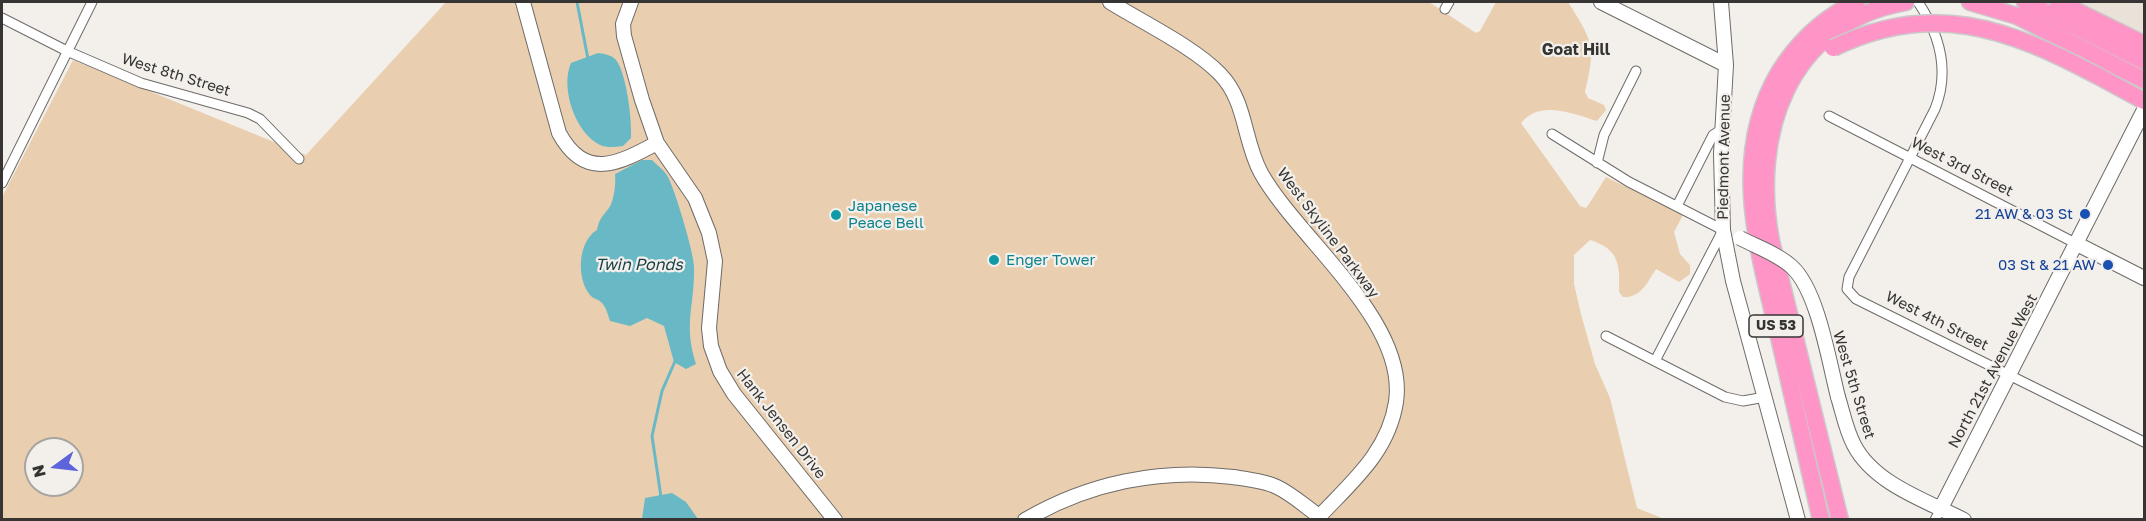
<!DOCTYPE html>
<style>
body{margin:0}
#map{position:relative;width:2146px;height:521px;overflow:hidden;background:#f3f0ec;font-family:"Golos Text",sans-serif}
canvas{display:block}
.frame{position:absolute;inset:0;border:3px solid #363533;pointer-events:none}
.north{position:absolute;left:24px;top:437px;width:60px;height:60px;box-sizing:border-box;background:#f3f0ec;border:2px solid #a7a5a2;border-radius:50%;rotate:255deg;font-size:16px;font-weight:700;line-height:24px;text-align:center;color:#363533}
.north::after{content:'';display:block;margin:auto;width:21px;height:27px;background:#5d63db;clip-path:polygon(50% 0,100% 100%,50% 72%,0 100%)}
</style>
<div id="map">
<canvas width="2146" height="521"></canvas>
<div class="frame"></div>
<div class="north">N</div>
</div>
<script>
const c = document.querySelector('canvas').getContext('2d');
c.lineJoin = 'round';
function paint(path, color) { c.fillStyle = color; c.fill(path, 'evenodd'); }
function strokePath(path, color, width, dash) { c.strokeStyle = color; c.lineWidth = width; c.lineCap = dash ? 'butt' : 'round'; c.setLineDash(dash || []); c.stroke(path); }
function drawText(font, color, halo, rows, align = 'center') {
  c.font = font + ' "Golos Text",sans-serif'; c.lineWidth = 4.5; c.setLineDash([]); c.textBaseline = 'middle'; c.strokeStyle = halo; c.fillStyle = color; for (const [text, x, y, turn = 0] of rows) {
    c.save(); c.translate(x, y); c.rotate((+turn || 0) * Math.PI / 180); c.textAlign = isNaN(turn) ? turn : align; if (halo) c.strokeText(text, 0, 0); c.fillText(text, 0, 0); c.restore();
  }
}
paint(new Path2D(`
 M2070,2H2144V37Z`), '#eae2d9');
paint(new Path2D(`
 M446,2H1429L1476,33L1480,31L1496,2H1568C1593,41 1596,47 1585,92L1588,98L1604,105L1606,110L1597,121C1574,114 1540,99 1521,123L1580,206L1586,208L1589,204L1606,177L1683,215L1674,232L1680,254L1690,265V274L1679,282L1656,269C1647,283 1641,298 1623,297L1619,292C1620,264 1619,249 1590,240L1574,255V284L1581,314L1595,364L1610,398L1637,508L1664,519L2,520V197L73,60L306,155ZM36,449H72V485H36Z`), '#e9cfaf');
paint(new Path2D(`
 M598,53C605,54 614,55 618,63C627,79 632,120 631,138L623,146C615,147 607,148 600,145C575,133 560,87 571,63Z
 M642,160H652C657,165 665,171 668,177C675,190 694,253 694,267C695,306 683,323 696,364L686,369L674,362L664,326L647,318L630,326L610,321C608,315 606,307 602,303C599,299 593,299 590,295C576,278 578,241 597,230C599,219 602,217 609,208C614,200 616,184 615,174Z
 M672,493L686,502L698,519H642L645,498Z`), '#68b9c5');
strokePath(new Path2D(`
 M577,2L588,59
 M661,497L652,436L662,391L676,359`), '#68b9c5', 3);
const street = new Path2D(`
 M1918,2C1940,35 1950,71 1935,109L1849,277L1847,289L1856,299L2144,442
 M1445,9L1449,2
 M2,18L67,51L141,83L248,113L260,119L299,159
 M1829,116L2077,244
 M1552,134L1629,182L1723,230L1655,361
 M1597,163L1604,135L1636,71
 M2,183L92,2
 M1677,206L1713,135L1722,129
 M1606,336L1725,397L1743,401L1765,397
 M1935,520L1941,508`);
const secondary = new Path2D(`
 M523,2L559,133C585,181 618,164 657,143
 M631,2L623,24L624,36L642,100L657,143L695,198L709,233L715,261L709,328L711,346L720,371L734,394L835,520
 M1110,2C1142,22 1194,47 1220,74C1247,102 1243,140 1261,173C1298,239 1408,321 1396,402C1388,454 1349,484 1316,520
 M1601,2L1726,65
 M1721,2L1726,65L1721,154L1723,230L1733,281L1798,520
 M2077,244L2144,278
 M1838,397C1843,413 1846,430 1854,445C1874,484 1927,501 1964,520
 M1941,508L2144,110
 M1025,520C1088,483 1160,468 1233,477C1246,479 1265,481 1277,487C1292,494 1306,507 1319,516`);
const highway = new Path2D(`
 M1970,2L2017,16L2144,80
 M2025,2L2144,61
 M2058,2L2144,44
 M2098,76L2144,101
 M1821,520C1807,459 1793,398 1779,337C1758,249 1729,155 1780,71C1799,41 1825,17 1857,2
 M1840,520L1771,241C1751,135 1787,23 1906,2`);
strokePath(street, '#6e6b68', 11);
strokePath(secondary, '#6e6b68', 16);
strokePath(highway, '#cbcaca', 19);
strokePath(street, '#fff', 9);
strokePath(secondary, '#fff', 14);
strokePath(highway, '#ff94c7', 16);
const secondaryBridge = new Path2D(`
 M1740,238C1757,247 1778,254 1792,267C1818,291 1829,362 1838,397`);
const highwayBridge = new Path2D(`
 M1833,48C1931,0 2008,28 2098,76`);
strokePath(secondaryBridge, '#6e6b68', 16, []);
strokePath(highwayBridge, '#cbcaca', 19, []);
strokePath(secondaryBridge, '#fff', 14);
strokePath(highwayBridge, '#ff94c7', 16);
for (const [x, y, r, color] of [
 [2085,214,6,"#1a4fb4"],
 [836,215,6,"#0f9aa8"],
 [994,260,6,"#0f9aa8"],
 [2108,265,6,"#1a4fb4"]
]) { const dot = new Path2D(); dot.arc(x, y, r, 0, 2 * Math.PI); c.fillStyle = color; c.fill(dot); strokePath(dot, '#f3f0ec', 2); }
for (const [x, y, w] of [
 [1776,326,54]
]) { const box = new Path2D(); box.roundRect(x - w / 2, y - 11, w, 22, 4.5); c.fillStyle = '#f3f0ec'; c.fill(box); strokePath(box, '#363533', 1.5); }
drawText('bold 14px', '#363533', null, [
 ["US 53",1776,326]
]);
drawText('15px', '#363533', '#f3f0ec', [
 ["West 8th Street",176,75,17],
 ["Piedmont Avenue",1724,157,-89],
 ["West 3rd Street",1962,167,27],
 ["West Skyline Parkway",1328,233,53],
 ["West 4th Street",1937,321,27],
 ["North 21st Avenue West",1993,371,-62],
 ["West 5th Street",1854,385,73],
 ["Hank Jensen Drive",781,424,52]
]);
drawText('15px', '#0d838f', '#f3f0ec', [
 ["Japanese",848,206],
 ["Peace Bell",848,223],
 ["Enger Tower",1006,260]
], 'left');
drawText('15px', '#164399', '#f3f0ec', [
 ["21 AW & 03 St",2073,214],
 ["03 St & 21 AW",2096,265]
], 'right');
drawText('bold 16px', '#363533', '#f3f0ec', [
 ["Goat Hill",1576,50]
]);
drawText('italic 16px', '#183f45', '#f3f0ec', [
 ["Twin Ponds",639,265]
]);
</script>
